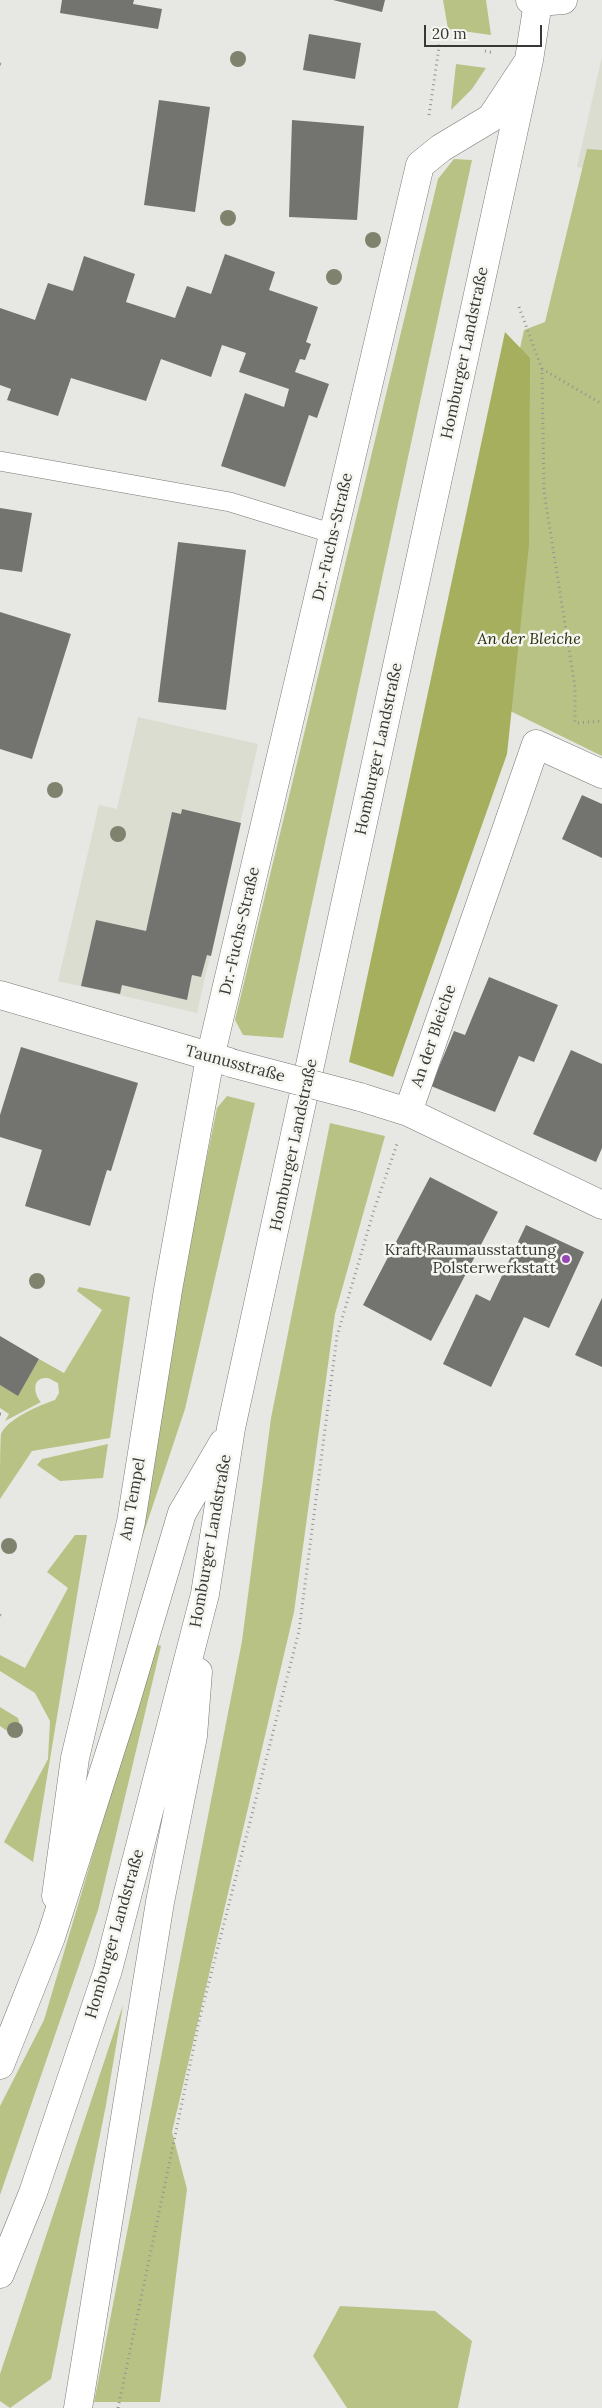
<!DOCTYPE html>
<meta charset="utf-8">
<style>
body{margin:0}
#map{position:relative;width:602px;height:2408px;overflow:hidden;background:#e7e8e3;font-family:Lora,serif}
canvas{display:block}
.scale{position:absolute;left:424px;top:25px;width:118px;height:22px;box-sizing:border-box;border:2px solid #383836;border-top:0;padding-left:6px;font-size:15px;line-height:18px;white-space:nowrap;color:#383836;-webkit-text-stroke:4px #f5f6f0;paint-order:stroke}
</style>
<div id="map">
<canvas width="602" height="2408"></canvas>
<div class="scale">20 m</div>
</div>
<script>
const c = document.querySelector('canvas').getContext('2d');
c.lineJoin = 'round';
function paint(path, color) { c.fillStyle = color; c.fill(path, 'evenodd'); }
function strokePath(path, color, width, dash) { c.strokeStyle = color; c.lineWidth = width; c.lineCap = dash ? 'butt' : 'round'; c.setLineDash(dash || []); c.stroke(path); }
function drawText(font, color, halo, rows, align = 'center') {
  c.font = font + ' Lora,serif'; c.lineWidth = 5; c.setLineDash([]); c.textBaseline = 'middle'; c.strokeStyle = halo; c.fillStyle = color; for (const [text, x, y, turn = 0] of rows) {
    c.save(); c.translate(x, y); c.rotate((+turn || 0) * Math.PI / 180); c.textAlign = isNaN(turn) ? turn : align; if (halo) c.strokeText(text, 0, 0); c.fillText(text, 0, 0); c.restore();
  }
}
paint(new Path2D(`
 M602,56V170L577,167Z
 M138,717L258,744L197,1013L58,981L99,805L117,809Z`), '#dbddd1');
paint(new Path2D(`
 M443,0H486L491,35L448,29Z
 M456,64L486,68L472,89L451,110Z
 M587,149L602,150V756L447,680L524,330L545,322Z
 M454,159L472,160L283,1038L243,1035L235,1020L438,179Z
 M227,1096L255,1103L185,1409L141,1541L179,1293L217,1108Z
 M330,1123L385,1136L335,1314L294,1612L172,2132L187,2189L160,2402H94L242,1641L271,1418Z
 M79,1287L130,1297L110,1438L32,1451L0,1499C0,1485 0,1445 1,1434C7,1419 40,1405 55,1400L59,1393L58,1383C55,1382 50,1378 47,1378C31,1377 34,1395 41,1402L5,1421L9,1414L0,1408V1385L18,1395L39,1359L64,1373L102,1310L77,1291Z
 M108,1444L103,1478L60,1481L37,1465L42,1459Z
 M75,1535H87L33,1862L4,1842L48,1759L50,1721L35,1693L0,1671V1655L25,1668L68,1588L47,1572Z
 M155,1644L161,1646L98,1910L0,2195V2106L44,2020Z
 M0,1707L18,1718L22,1732L16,1737L0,1726Z
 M123,2005L106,2105L51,2379L10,2408L0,2401V2374Z
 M340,2306L435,2311L472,2341L458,2408H347L313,2356Z`), '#b9c285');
paint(new Path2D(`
 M505,332L530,358L529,545L507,754L393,1077L349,1062Z`), '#a5af5d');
paint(new Path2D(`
 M62,0H134L133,4L162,9L158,29L60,13Z
 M333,0H385L382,12Z
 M309,34L361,43L355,79L303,70Z
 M159,100L210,107L195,212L144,205Z
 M292,120L364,126L357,220L289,217Z
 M225,254L275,272L269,290L318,307L306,342L311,344L305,360L300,359L295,372L329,384L317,418L309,415L285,487L221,466L245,393L284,407L289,389L239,372L246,353L222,345L211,377L161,359L146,401L71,378L58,416L7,400L11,389L0,385V308L35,320L48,283L73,291L84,256L135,274L126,302L175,318L187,286L211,294Z
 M0,508L32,513L22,572L0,569Z
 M178,542L246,550L226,710L158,702Z
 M0,612L71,634L32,759L0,749Z
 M582,795L602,804V858L562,839Z
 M182,809L241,823L211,956L207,955L201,977L192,975L187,1000L122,985L120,994L81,986L96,920L146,931L172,812L181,814Z
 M489,977L558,1005L534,1062L519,1056L495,1112L431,1086L454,1031L465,1035Z
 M21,1047L138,1083L111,1171L107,1170L90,1226L25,1206L42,1150L0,1137V1115Z
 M571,1050L602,1064V1148L596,1162L533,1134Z
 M430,1177L498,1212L431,1341L363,1305Z
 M526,1225L584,1252L549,1328L524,1317L491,1387L443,1364L476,1294L490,1301Z
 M602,1298V1367L575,1355Z
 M0,1336L39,1359L18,1396L0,1385Z`), '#73746f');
const service = new Path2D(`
 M0,461L230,502L334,534`);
const minor = new Path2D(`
 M0,995L229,1062
 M360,1097L408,1112L602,1205
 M408,1112L536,744L602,774
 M56,1896L75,1758L131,1522L168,1290L210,1058L420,165L441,148L491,118L528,62`);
const tertiary = new Path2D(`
 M530,0L538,2L563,0
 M0,2065L51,1937L124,1708L182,1513L223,1443
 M0,2274L33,2193L108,1970L205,1594L231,1428L529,60L538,2
 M78,2408L160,1902L193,1736L198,1672`);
strokePath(service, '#777874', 20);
strokePath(minor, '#777874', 29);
strokePath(tertiary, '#777874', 29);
strokePath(new Path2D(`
 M485,51L494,53
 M0,64L3,65
 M429,115L440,41
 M519,307L542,369L544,492L575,687V725
 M542,369L602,404
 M578,723L602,721
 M0,1414H1
 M0,1615L3,1617
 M118,2408L200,2017L299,1631L337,1336L374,1210L397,1144`), '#939490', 3, [1, 4]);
strokePath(service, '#fff', 19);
strokePath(minor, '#fff', 28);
strokePath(tertiary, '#fff', 28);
const minorBridge = new Path2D(`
 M231,1063L360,1097`);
strokePath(minorBridge, '#777874', 29, []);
strokePath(minorBridge, '#fff', 28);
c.fillStyle = '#7f826c';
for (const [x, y] of [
 [238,59],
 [228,218],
 [373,240],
 [334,277],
 [55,790],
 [118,834],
 [37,1281],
 [9,1546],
 [15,1730]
]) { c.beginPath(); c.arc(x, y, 8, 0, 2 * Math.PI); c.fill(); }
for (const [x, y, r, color] of [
 [566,1259,5,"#9746b6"]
]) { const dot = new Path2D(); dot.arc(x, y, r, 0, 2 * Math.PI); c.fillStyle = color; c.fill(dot); strokePath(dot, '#f5f6f0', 2); }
drawText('16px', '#383836', '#f5f6f0', [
 ["Homburger Landstraße",465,353,-78],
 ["Dr.-Fuchs-Straße",333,537,-77],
 ["Homburger Landstraße",379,749,-78],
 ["Dr.-Fuchs-Straße",240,931,-77],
 ["An der Bleiche",434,1036,-71],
 ["Taunusstraße",235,1064,15],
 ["Homburger Landstraße",294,1145,-78],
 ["Am Tempel",133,1499,-80],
 ["Homburger Landstraße",211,1541,-80],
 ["Homburger Landstraße",115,1934,-74]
]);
drawText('italic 16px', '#2a2e0a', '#f5f6f0', [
 ["An der Bleiche",529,639]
]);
drawText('16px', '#383836', '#f5f6f0', [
 ["Kraft Raumausstattung",556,1250],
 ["Polsterwerkstatt",556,1268]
], 'right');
</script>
